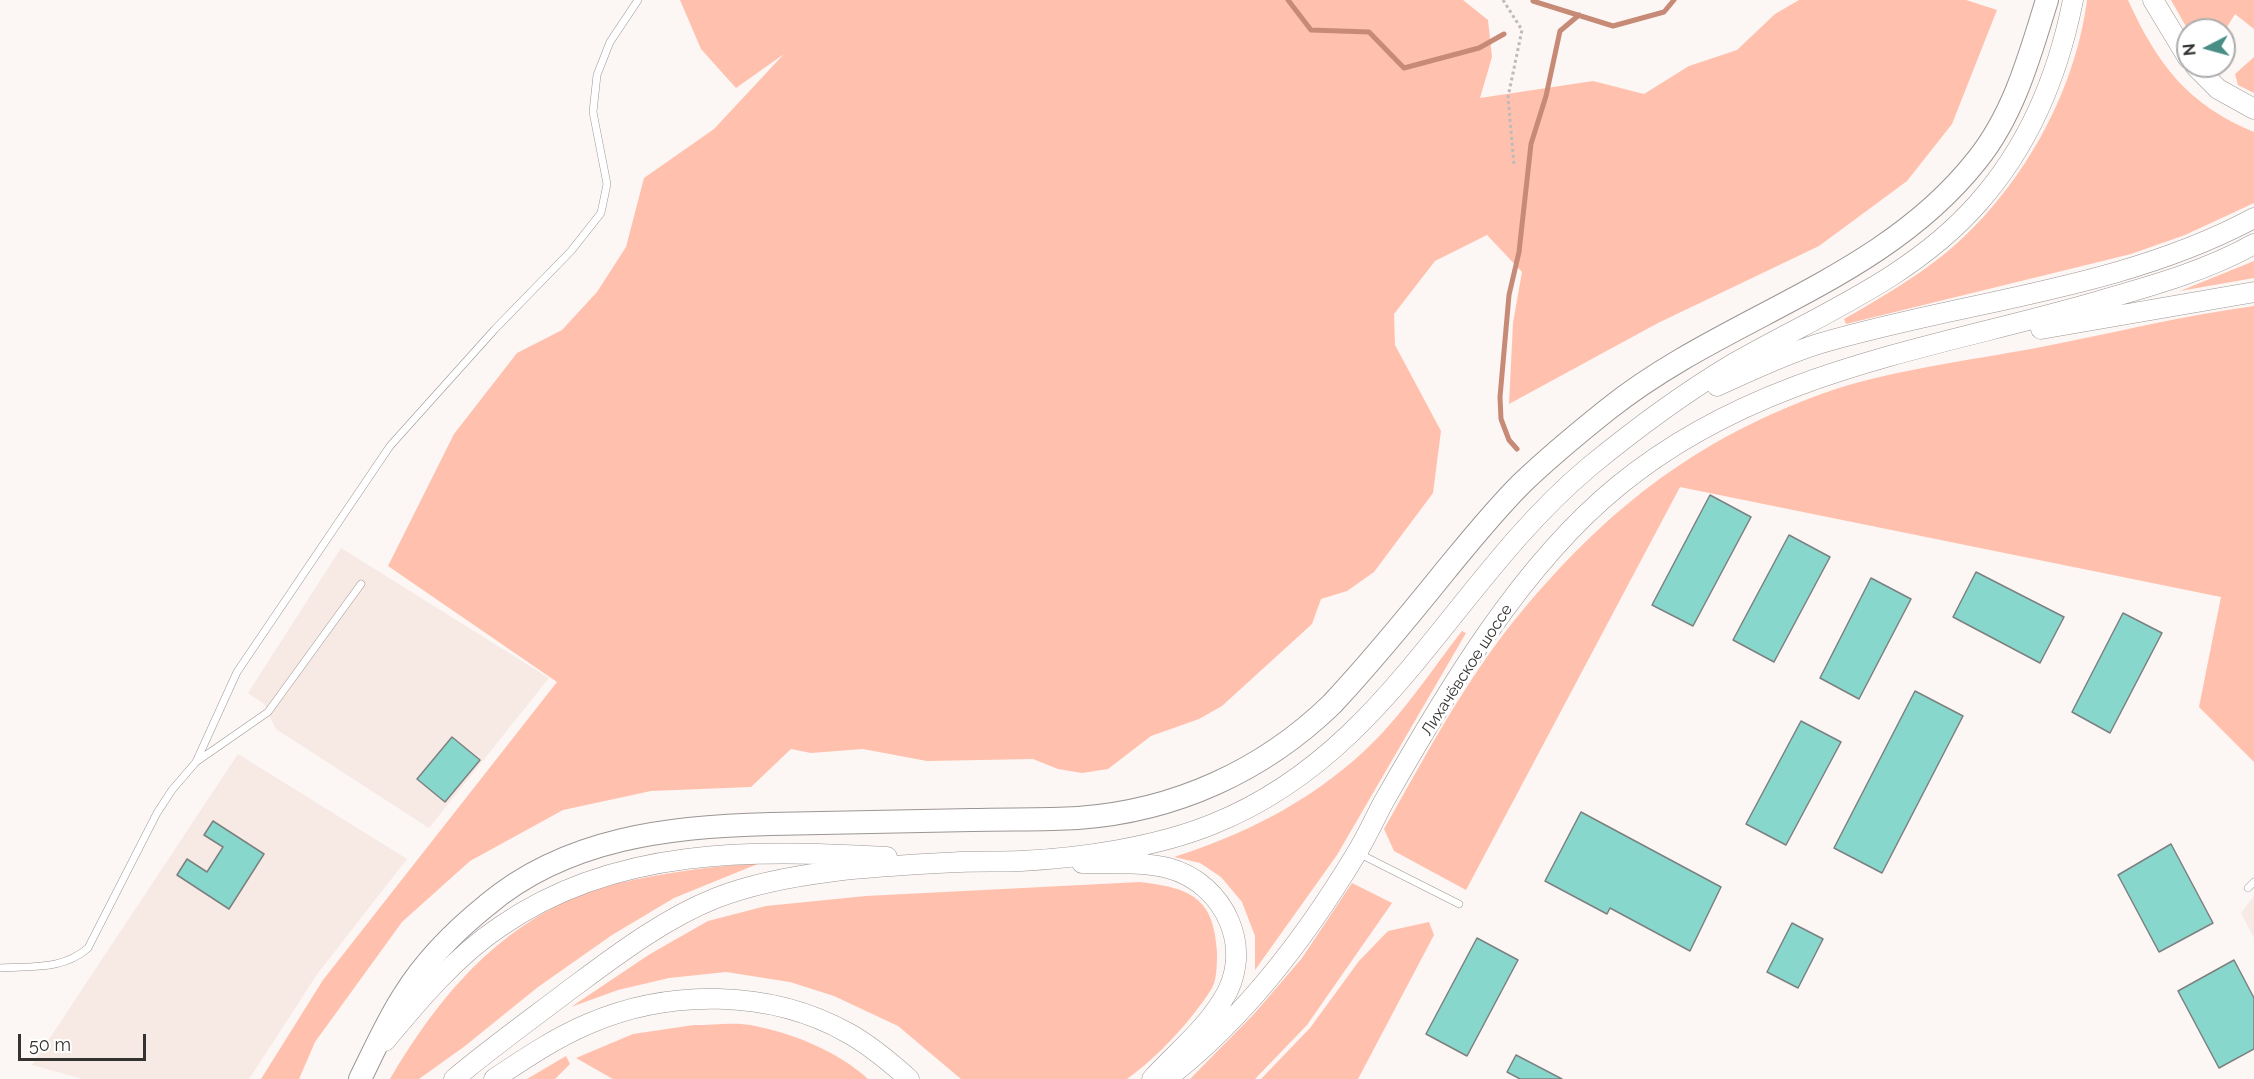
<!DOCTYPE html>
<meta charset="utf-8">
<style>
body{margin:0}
#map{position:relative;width:2254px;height:1079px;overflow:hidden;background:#fcf6f4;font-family:Raleway,sans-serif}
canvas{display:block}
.north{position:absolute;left:2176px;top:18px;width:60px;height:60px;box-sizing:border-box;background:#fff;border:2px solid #aeadad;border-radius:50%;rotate:264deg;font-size:16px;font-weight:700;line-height:24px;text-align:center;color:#353332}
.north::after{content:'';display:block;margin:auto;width:21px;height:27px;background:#488e86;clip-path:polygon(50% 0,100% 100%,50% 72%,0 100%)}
.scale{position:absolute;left:18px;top:1034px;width:128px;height:27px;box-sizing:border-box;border:3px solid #353332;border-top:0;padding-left:8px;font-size:18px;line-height:21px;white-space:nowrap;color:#353332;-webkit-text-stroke:4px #fff;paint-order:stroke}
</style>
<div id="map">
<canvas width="2254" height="1079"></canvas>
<div class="north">N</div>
<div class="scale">50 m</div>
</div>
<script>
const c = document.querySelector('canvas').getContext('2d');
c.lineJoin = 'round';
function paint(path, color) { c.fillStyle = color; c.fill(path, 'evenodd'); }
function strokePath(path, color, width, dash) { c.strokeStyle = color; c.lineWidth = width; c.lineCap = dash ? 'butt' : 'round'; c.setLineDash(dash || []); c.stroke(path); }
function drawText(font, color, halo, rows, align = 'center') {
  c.font = font + ' Raleway,sans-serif'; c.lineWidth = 6; c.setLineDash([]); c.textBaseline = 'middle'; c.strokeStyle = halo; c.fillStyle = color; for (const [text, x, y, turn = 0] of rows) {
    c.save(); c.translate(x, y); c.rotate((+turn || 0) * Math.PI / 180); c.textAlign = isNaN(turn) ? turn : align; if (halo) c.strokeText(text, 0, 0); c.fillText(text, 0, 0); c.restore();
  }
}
paint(new Path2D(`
 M341,548L549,678L429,828L276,729L264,704L248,693Z
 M238,754L407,859L318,973L249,1079H83L32,1065Z
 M2254,896V938L2241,913Z`), '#f7e9e4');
paint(new Path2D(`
 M680,0H1463L1488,20L1492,57L1480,98L1593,81L1644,94L1689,66L1737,50L1775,14L1799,0H1966L1997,10L1952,124L1907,181L1819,246L1658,323L1509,404L1513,323L1522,272L1487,235L1435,261L1394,314L1395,345L1441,431L1433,493L1374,572L1347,591L1321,599L1312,624L1222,706L1199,719L1151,736L1108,769L1082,773L1058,769L1033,759L927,761L863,749L811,753L791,749L751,787L651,791L563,810L470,861L402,922L315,1042L299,1079H261L323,980L557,682L388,566L454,434L517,353L562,330L597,292L626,247L644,178L714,129L784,54L736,88L701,49Z
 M2087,0H2128C2157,64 2188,105 2254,132V203L2185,235L2131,254L1846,324L1844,319C1879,299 1915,278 1947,252C2020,191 2075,94 2087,0Z
 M2171,0H2254V29L2235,14L2224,32V30H2188Z
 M2254,57V93L2238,85L2235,74Z
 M2254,261V278L2180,291Z
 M2254,306V762L2199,707L2221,597L1680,487L1466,890L1394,851L1384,829C1422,762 1459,692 1506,631C1598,515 1694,437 1836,389C1895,370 1970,360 2031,349C2105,335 2179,316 2254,306Z
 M1462,631L1466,633L1337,855L1255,970V936L1242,902L1221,877L1200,863L1174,857C1243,835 1307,803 1361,754C1400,719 1430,672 1462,631Z
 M760,863L674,898L612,935L538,987L465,1046L419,1079H390C441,993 500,923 598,888C609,884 622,883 633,880C676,871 717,866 760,863Z
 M1140,882C1190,888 1214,897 1217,952C1217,962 1217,980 1212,988C1193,1019 1157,1058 1127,1079H961L898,1026L834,996L790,982L726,972L669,978L618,990L571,1007L650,954L708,921L766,906L866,896Z
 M1352,883L1392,903L1307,1025L1255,1079H1190L1254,1014L1302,958Z
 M1429,922L1434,935L1358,1079H1261L1310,1028L1359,961L1388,931Z
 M694,1025C712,1025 733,1022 750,1025C790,1032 838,1051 868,1079H613L576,1058L633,1034Z
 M566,1056L570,1064L555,1079H527Z`), '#ffc1ad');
strokePath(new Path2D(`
 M1288,0L1311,30L1369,32L1404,68L1479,48L1504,34
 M1533,1L1613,26L1664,12L1674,0
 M1517,449L1509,440L1501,419L1500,397L1509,295L1519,252L1531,144L1546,96L1560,31L1579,15`), '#c68a76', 5);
const building = new Path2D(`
 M1710,495L1751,517L1693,626L1652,605Z
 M1789,535L1830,557L1774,662L1733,640Z
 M1976,572L2064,617L2040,663L1953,617Z
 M1871,578L1911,599L1859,699L1820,678Z
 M2123,613L2162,633L2110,733L2072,712Z
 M1915,691L1963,716L1882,873L1834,848Z
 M1801,721L1841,742L1786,845L1746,824Z
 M452,737L480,760L445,802L417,779Z
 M1581,812L1721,887L1690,951L1610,908L1607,914L1545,881Z
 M213,821L264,854L229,909L177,875L187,859L207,872L223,847L204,835Z
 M2171,844L2213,923L2159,952L2118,875Z
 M1792,923L1823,939L1798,988L1767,972Z
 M1477,938L1518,960L1467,1056L1426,1034Z
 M2234,960L2254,998V1049L2219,1068L2178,991Z
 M1516,1055L1562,1079H1520L1507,1072Z`);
paint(building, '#88d7cd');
strokePath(building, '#7c8180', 1.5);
const service = new Path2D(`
 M196,762L237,672L390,446L495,329L571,251L601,213L607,184L593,112L597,75L610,42L638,0
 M1360,854L1459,904
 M2248,888L2254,882
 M0,968C32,966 63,970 88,948L157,813L172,790L196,762L268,712L361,584`);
const secondary = new Path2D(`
 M2153,0L2188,58
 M2195,66L2218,89L2254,109
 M2041,329L2254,292
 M1717,386C1750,371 1783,355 1818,344C1962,301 2120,290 2254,218
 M1082,863C1109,864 1141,861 1168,868C1225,883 1256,950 1222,1001C1204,1030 1175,1054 1152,1079
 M385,1041C420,999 456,956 501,926C617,846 753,850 887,857
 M454,1079C491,1048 530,1020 568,991C614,957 663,919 716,898C788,870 882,866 960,862C980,861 1001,862 1021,861C1081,858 1157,847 1213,824C1388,754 1452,582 1589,467C1634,430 1681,395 1731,365C1816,316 1912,279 1979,202C2030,144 2058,76 2073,0
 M494,1079C524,1059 555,1038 588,1024C669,989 770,989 848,1033C870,1045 890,1062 909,1079
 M1166,1079C1243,1020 1306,937 1356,854C1366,838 1374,820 1383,803C1445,694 1520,566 1618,486C1759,370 1930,350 2099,301C2151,286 2206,271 2254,244`);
const trunk = new Path2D(`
 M360,1079C374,1051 387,1021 404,995C425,961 456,930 487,905C566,838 672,826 771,824C838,823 905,821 972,820C1008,819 1043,820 1078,818C1175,811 1263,771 1332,704C1372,661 1409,616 1446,570C1470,541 1494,511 1521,484C1548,458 1577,434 1607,410C1724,316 1881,282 1977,160C2014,114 2030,55 2047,0`);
strokePath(service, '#9b9694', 8);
strokePath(secondary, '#9b9694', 21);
strokePath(trunk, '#9b9694', 24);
strokePath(new Path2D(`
 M1503,0L1522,30L1508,97L1514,165`), '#bfbab9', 3, [3, 3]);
strokePath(service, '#fff', 7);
strokePath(secondary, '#fff', 20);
strokePath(trunk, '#fff', 22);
drawText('16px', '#353332', '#fff', [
 ["Лихачёвское шоссе",1467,670,-57]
]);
</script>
